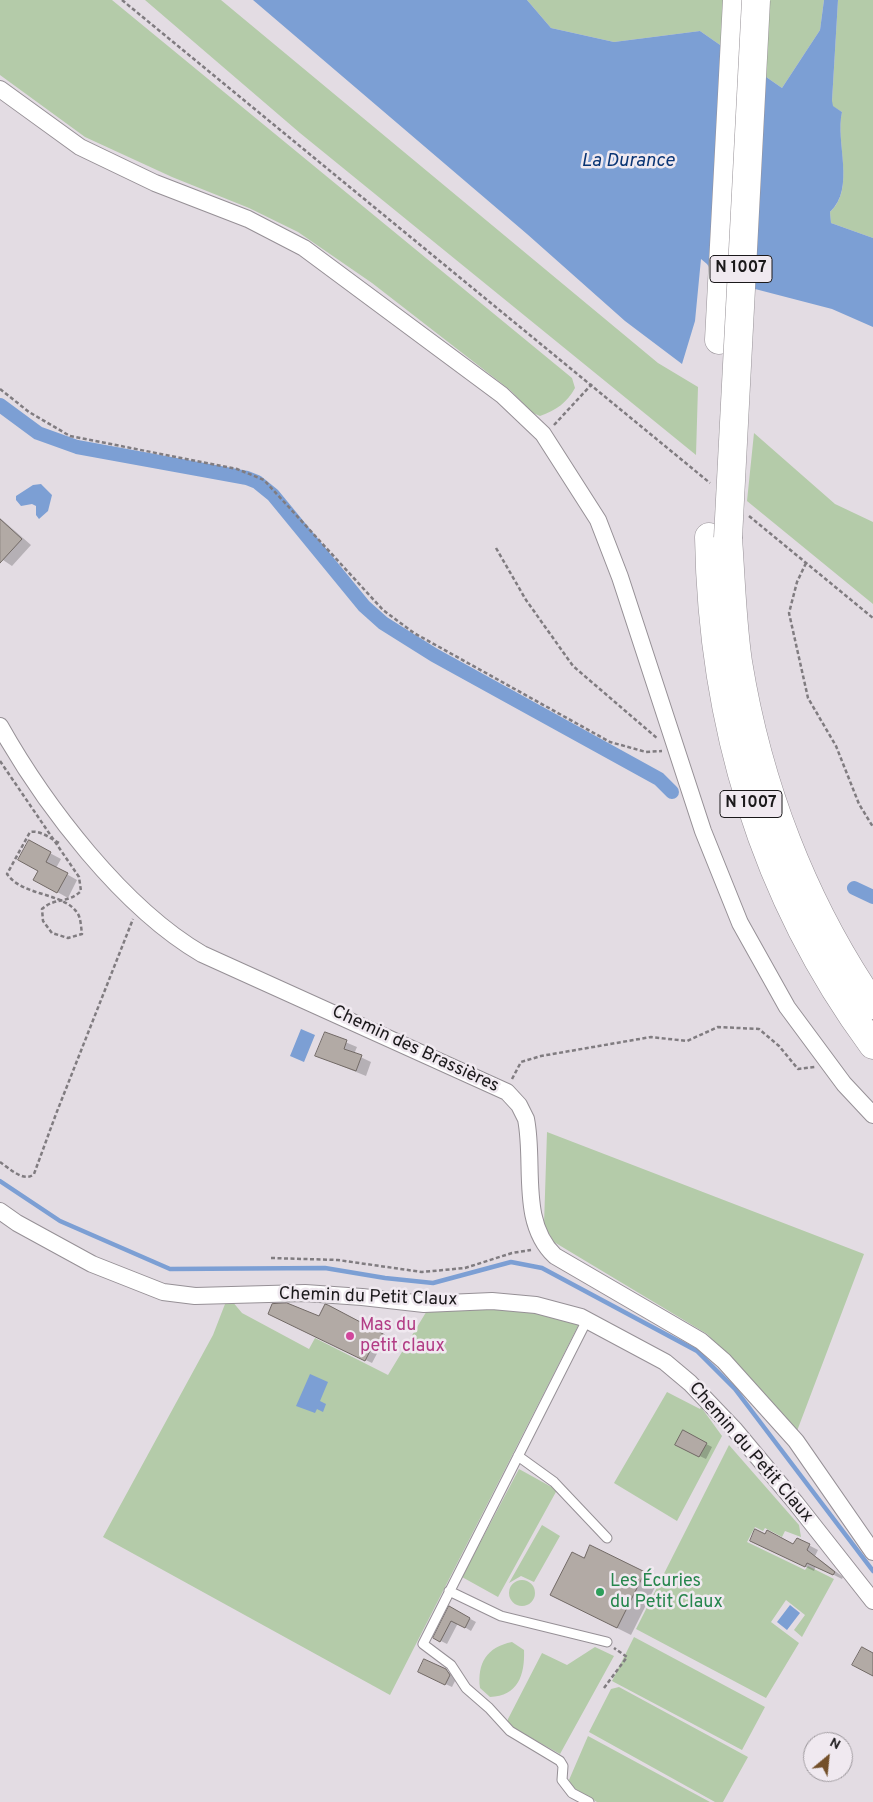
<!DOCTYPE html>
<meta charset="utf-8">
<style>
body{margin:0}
#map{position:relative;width:873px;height:1802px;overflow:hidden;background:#e3dce3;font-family:Overpass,sans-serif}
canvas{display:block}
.north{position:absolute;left:803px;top:1732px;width:50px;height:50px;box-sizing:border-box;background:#f0e9f0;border:1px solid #9b969b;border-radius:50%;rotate:28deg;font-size:14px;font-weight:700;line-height:20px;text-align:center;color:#1b191b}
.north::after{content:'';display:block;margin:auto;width:18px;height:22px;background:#74502a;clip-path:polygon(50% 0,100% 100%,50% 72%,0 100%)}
</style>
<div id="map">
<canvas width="873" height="1802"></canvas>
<div class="north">N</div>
</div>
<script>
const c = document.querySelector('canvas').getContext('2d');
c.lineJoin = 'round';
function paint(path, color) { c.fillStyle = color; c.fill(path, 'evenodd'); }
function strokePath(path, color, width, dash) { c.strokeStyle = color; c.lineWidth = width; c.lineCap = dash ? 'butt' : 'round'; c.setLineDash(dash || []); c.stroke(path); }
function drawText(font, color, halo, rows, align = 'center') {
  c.font = font + ' Overpass,sans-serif'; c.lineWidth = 5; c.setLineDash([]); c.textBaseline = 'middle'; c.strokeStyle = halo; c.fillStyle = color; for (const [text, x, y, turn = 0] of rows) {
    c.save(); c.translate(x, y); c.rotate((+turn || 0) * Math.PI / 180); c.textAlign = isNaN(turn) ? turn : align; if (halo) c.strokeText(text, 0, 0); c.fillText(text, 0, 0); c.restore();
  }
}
paint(new Path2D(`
 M0,0H112L572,378L575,388C567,403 556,410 540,416L533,413L510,390L372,283L298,232L249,208L172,177L85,137L0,75Z
 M145,0H221L658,363L698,387L696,455L300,133Z
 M527,0H824L820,30L782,88L700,31L614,42L551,28Z
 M838,0H873V238L831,223L830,212C856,189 835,142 842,112L832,106V101Z
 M754,433L835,504L873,522V604L747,501Z
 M547,1132L864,1254L797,1431L707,1334L554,1242L544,1225Z
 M232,1301L242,1313L309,1349L315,1338L388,1375L428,1309L492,1304L581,1320L390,1695L103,1537L213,1335L225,1304Z
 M667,1392L700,1409L701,1407L722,1436L677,1521L614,1483Z
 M729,1445L799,1525L801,1537L785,1531L782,1537L765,1528L763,1531L755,1527L747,1542L805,1570L808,1566L834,1579L802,1637L794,1630L805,1615L786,1600L771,1622L799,1643L766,1698L636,1629Z
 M519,1469L557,1490L498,1597L462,1577Z
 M542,1525L560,1536L534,1582L521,1576L509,1583Z
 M509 1593a13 13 0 1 1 26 0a13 13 0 1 1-26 0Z
 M634,1637L765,1707L742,1750L612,1681Z
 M512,1642L524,1650C525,1675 518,1696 490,1697L480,1688C477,1663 487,1647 512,1642Z
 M595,1647L614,1656L560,1754L508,1725V1719L542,1653L567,1665Z
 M619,1687L748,1757L723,1802H715L589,1732L611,1689Z
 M588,1736L710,1802H597L572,1787L569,1780Z`), '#b4cba9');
paint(new Path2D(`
 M253,0H527L551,28L614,42L700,31L782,88L820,30L824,0H838L832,101L833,106L842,112C835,142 856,188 830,212L831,223L873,238V327L832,309L732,283L713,274L707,264L701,259L695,321L682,364L625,321L527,234Z
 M41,484L52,495L48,511L39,519L36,515V506L32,504L21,506L16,500V496L33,485Z
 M301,1029L315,1035L304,1062L290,1056Z
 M310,1374L328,1382L320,1401L326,1404L323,1412L317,1409L315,1413L296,1406Z
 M790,1605L800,1613L787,1630L777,1622Z`), '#7c9fd4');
paint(new Path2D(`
 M0,518L31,545L12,566L0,558Z
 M29,842L61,859L56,868L77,880L68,898L43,884Z
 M326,1034L357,1047L354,1054L371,1062L366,1076L317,1056Z
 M328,1306L391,1340L386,1349L381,1346L372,1363L276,1317H320Z
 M683,1432L712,1447L706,1459L683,1448Z
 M797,1539L818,1550L815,1556L843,1577L842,1579L816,1566L814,1571L760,1545H794Z
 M584,1560L644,1573L658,1581L631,1635L565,1602Z
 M450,1608L476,1622L471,1631L458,1623L447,1644L435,1638Z
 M446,1670L456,1679L452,1687L426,1675Z`), '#0003');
strokePath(new Path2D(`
 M0,1181L60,1221L170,1269L325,1268L385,1278L433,1283L511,1262L542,1268L697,1351L735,1389L873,1571`), '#7c9fd4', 4.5);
strokePath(new Path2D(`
 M0,405L38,433L77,447L247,478L257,482L273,495L364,606L383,623L434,655L659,779L672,792
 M854,888L873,897`), '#7c9fd4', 14);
const building = new Path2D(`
 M0,519L22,539L0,563Z
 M29,840L51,852L46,862L68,873L57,893L33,880L38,871L18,860Z
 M325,1032L347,1040L344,1049L362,1055L356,1071L315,1056Z
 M287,1303L319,1316L325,1304L328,1305L385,1335L379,1346L374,1343L365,1361L268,1314L272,1304Z
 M683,1430L707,1443L699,1457L675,1445Z
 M755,1529L765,1534L767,1530L793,1544L797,1538L810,1544L807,1550L835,1572L833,1575L807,1563L805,1567L750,1541Z
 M590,1545L645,1572L617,1628L550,1595L572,1552L584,1558Z
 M449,1606L470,1618L465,1628L451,1621L440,1642L433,1638Z
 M862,1647L873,1653V1676L852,1665Z
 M424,1659L446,1669L450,1675L445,1685L418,1672Z`);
paint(building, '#b2aaa5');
strokePath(building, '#716965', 1);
const lane = new Path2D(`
 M587,1320L423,1644L451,1665L466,1688L489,1708L510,1731L560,1761L563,1766L562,1780L572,1793L589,1802
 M518,1456L554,1482L607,1538
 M449,1591L501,1616L607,1642`);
const street = new Path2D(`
 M0,89L80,147L155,183L248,219L304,248L502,395L543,434L598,520L620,577L703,831L740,923L787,1007L844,1084L873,1115
 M0,726C45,806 123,908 202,954L507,1092L519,1105L526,1119C535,1164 519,1222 555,1256L701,1341L724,1361L796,1441L873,1552
 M0,1211L17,1223L92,1264L163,1292L195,1296L305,1293L362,1297L424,1304L492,1301L536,1305L581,1317L665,1362L690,1383L735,1430L795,1502L873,1601`);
const highway = new Path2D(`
 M719,340L737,0
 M709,537C712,721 763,896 873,1045
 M728,538C731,579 732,621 738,662C758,785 803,903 873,1005`);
strokePath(lane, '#969096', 11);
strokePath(street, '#969096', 18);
strokePath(highway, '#969096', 29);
strokePath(new Path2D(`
 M122,0L710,483
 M0,389L29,412L70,436L237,469L264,480L383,610L414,633L610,742L646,752L662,751
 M554,425L592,384
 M749,516L873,618
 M496,548L526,600L573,666L658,739
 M806,563L797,582L789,613L808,698L836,746L859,804L873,827
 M0,761L79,877L81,891C68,904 55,897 42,909L43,921L52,933L68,938L82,934C81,928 81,919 78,914C65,892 23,897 7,874L30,832C41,830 51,839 61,844
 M512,1079L521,1062L541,1056L651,1037L687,1041L718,1027L759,1029L779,1046L798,1069L815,1067
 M0,1162C9,1168 24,1183 34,1174L56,1114L133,919
 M271,1258L338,1260L422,1272L465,1268L512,1253L531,1250
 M604,1688L627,1657L614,1648`), '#807c80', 2.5, [4, 2.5]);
strokePath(lane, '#fff', 9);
strokePath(street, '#fff', 16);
strokePath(highway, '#fff', 28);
const highwayBridge = new Path2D(`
 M728,538L756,0`);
strokePath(highwayBridge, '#969096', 29, []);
strokePath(highwayBridge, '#fff', 28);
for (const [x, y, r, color] of [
 [350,1336,5,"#d1479c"],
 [600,1592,5,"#2e9e5b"]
]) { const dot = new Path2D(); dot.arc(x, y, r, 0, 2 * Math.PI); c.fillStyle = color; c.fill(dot); strokePath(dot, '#f0e9f0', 2); }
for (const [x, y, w] of [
 [741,269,62],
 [751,804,62]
]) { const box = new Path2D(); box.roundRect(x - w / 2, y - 13.5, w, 27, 4); c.fillStyle = '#f0e9f0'; c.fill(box); strokePath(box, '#1b191b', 1); }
drawText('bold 16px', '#1b191b', null, [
 ["N 1007",741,269],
 ["N 1007",751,804]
]);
drawText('18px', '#1b191b', '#f0e9f0', [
 ["Chemin des Brassières",415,1050,25],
 ["Chemin du Petit Claux",368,1298,2],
 ["Chemin du Petit Claux",750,1453,49]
]);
drawText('18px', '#b23c85', '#f0e9f0', [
 ["Mas du",360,1326],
 ["petit claux",360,1347]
], 'left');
drawText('18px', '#27864d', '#f0e9f0', [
 ["Les Écuries",610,1582],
 ["du Petit Claux",610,1603]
], 'left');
drawText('italic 19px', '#0a3574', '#f0e9f0', [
 ["La Durance",628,162]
]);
</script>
